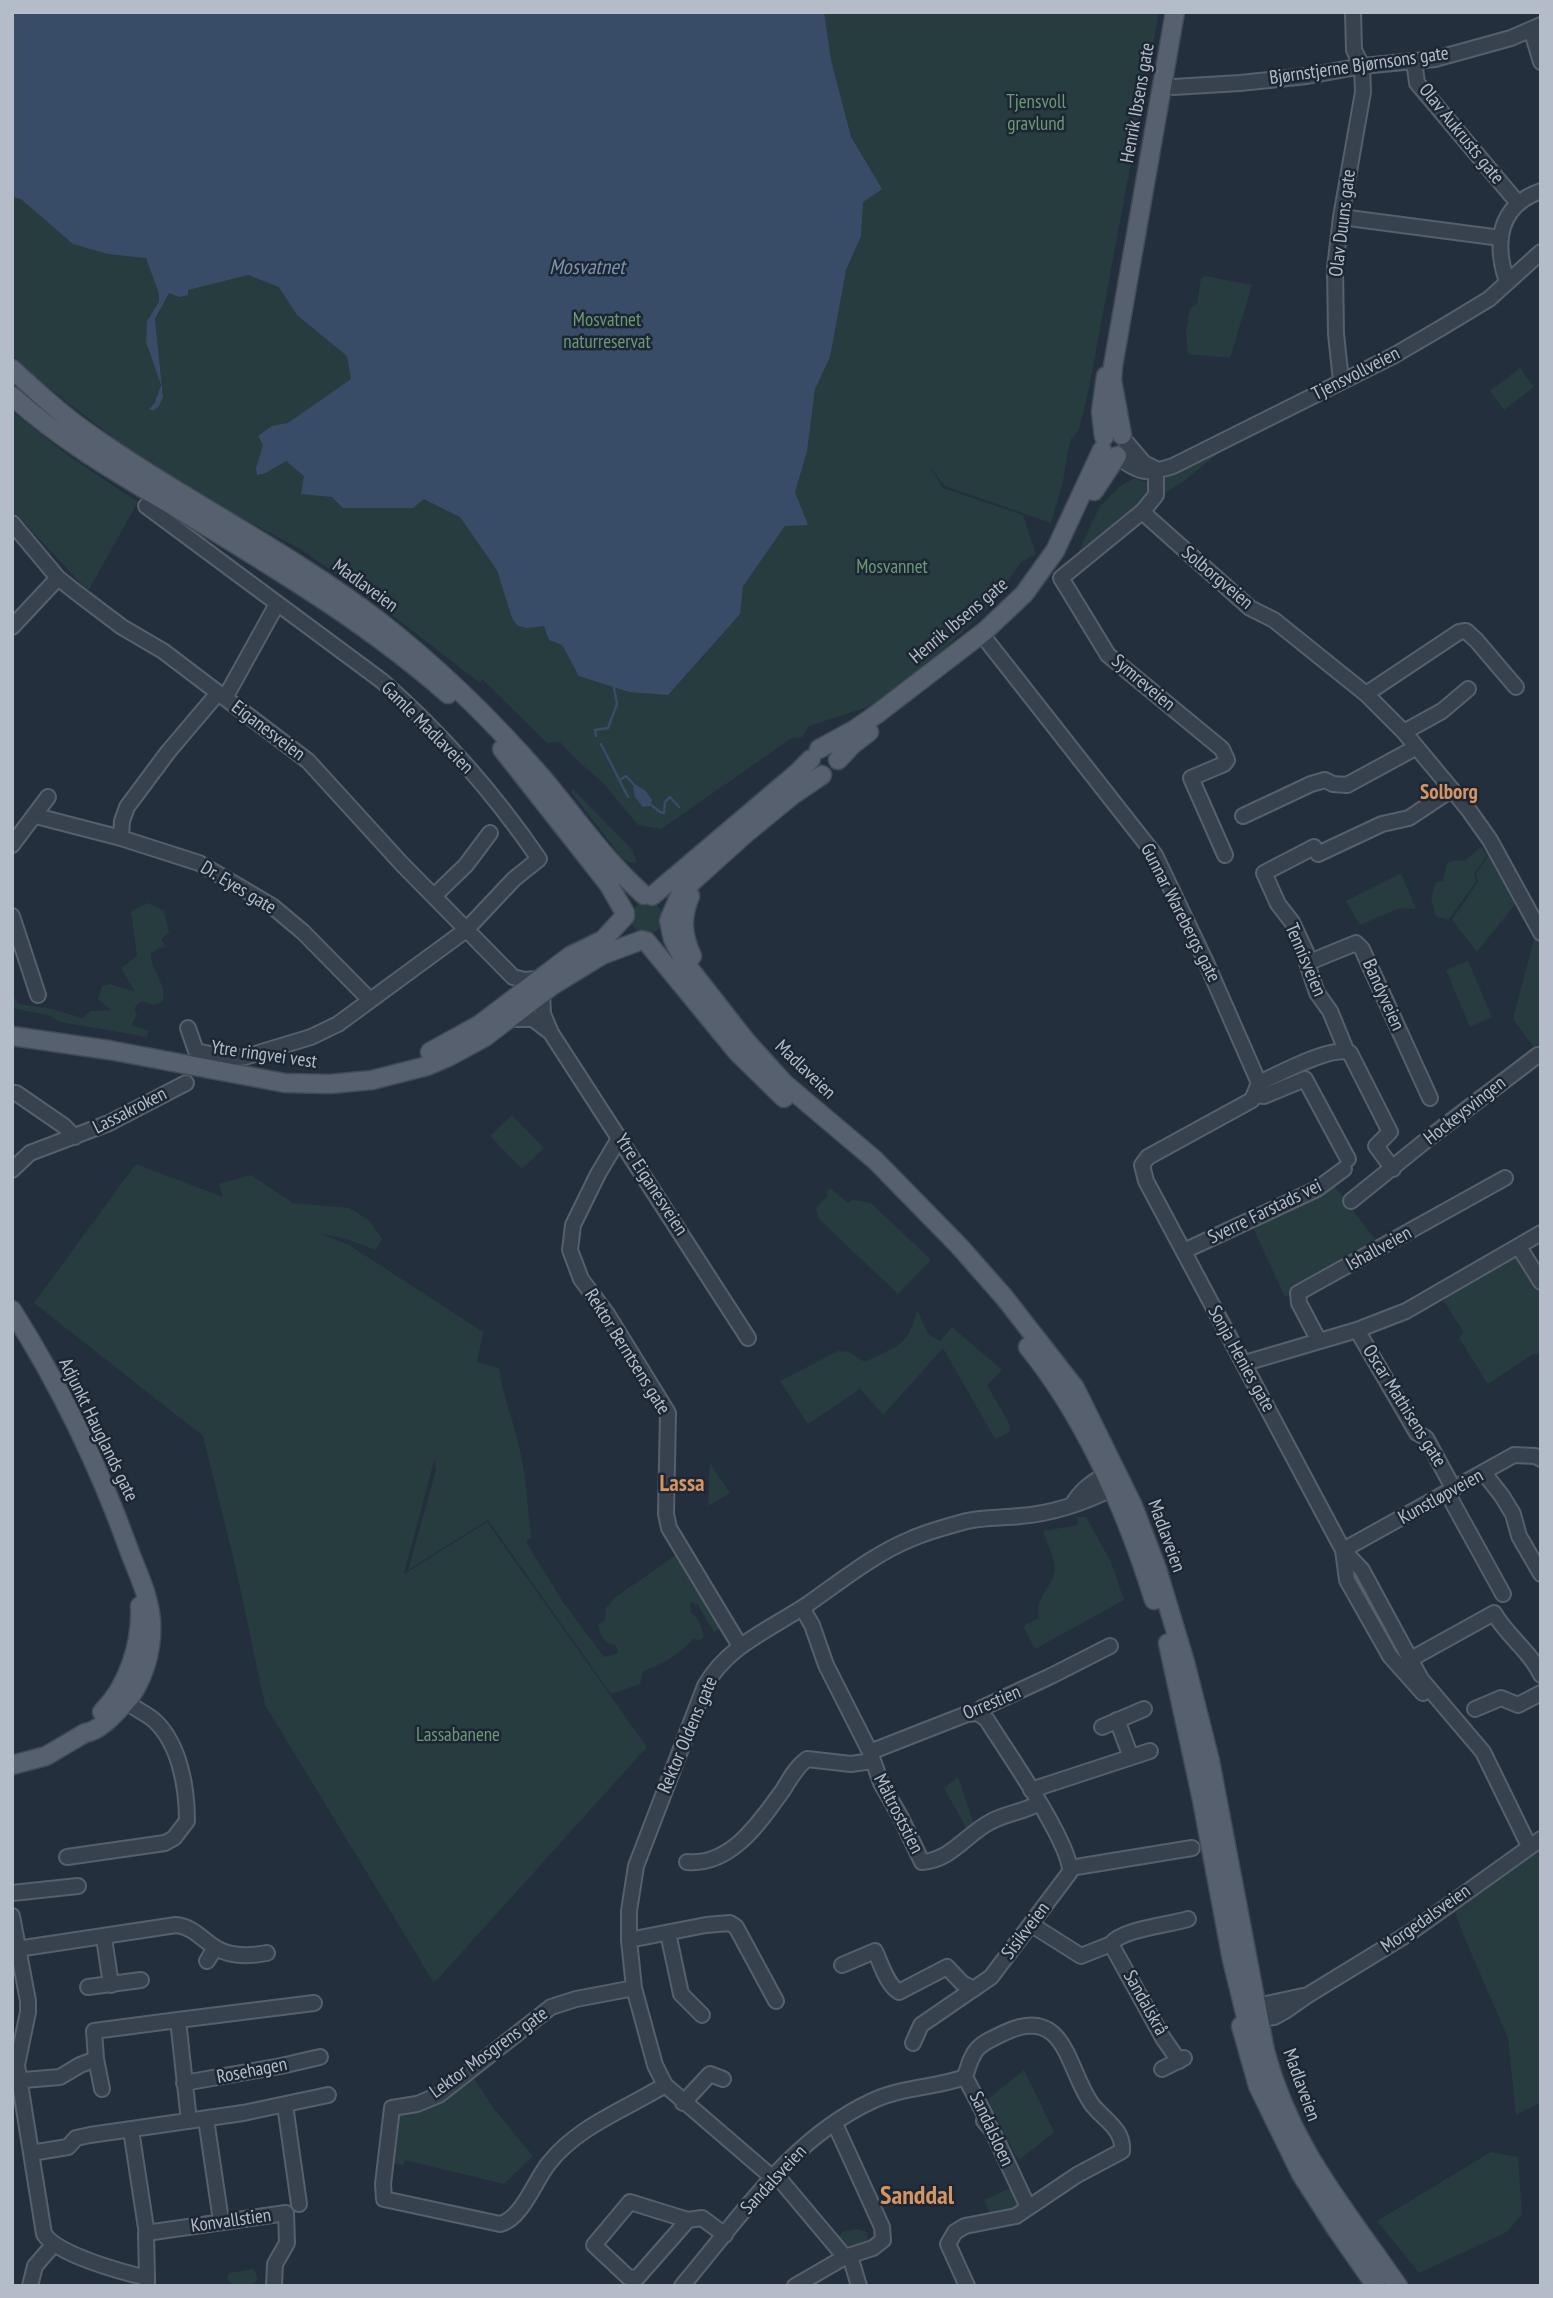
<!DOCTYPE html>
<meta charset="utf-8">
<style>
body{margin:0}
#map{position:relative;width:1553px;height:2298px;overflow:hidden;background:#242f3e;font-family:"PT Sans Narrow",sans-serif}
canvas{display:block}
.frame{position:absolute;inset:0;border:14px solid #b4bcc9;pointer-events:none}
</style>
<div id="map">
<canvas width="1553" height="2298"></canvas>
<div class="frame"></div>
</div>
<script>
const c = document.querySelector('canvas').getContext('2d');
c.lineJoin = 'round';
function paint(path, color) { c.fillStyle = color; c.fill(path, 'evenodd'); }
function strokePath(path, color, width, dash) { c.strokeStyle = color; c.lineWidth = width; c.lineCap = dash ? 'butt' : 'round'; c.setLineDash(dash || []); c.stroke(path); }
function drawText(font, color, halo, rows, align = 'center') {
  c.font = font + ' "PT Sans Narrow",sans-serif'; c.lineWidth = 5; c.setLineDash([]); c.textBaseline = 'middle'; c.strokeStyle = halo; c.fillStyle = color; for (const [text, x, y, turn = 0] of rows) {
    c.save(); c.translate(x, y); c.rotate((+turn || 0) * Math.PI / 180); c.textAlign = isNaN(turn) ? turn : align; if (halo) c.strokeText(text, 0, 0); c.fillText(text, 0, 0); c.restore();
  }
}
paint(new Path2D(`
 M12,12H1159L1088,393L1079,429L1071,439L1068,450L1063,482L1051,523L945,486L929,466L943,488L1023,515L1036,554L1021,562L996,600L941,652L871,706L809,726L802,737L792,738L661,829L638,825L604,784L576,759L560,742L547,743L482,679L480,683L357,588L300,549L231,512L136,455L28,372L12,355ZM160,312L155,319L163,397L151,406C172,388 151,364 147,344C145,336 148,324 149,316Z
 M1205,276L1252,285L1230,358L1188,354L1186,332L1190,308L1197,304L1201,279Z
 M1520,368L1534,387L1504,410L1490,391Z
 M12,411L66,454L138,502L88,591L12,510Z
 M1229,445L1184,481L1165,493L1162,492L1164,479L1172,473Z
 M1134,478L1149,483C1151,504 1095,539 1078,553L1100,506L1118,488Z
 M573,789L632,850L637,862L631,863L623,859L571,792Z
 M1481,847L1487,855L1474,874L1476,882L1448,920L1436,916L1431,899L1436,882L1443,881L1447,863L1457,860L1464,861Z
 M1489,855L1516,903L1477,952L1452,920L1478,882L1476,874Z
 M1401,873L1416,909L1400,908L1360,925L1346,901Z
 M631 918a16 16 0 1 1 32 0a16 16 0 1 1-32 0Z
 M148,903L164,911L169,933L161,939L165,946L151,953C150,971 167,982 163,1001L154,1005L142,1001L134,1008L137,1015L131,1025L148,1031L147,1037L60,1022L48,1015L12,1008V995L19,1004L52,1009L82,1018L91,1011L111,1010L98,999L102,986L110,984L135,992L121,968L137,956L131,911Z
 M1536,931L1541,935V1057L1513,1019Z
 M1468,961L1492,1017L1470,1027L1446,970Z
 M512,1115L544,1148L522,1169L490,1136Z
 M136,1164L223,1197L219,1184L251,1175L293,1203L349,1208L370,1221L382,1239L375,1250L350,1240L319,1233L349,1245L483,1332L477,1362L499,1368C502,1392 511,1414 517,1438C526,1471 527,1503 531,1537L526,1542L563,1602L604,1657L619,1653L615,1645C602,1642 601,1637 598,1625L605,1620L606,1608L613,1599L676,1555L720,1628L714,1632L697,1604L690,1602L691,1612L699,1621L704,1637L698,1641L694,1638C682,1653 661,1665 643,1671L640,1684L611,1694L488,1520L408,1570L436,1470L435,1457L404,1574L487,1522L647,1747L434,1983L265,1705L236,1569L203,1436L34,1303Z
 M1332,1183L1381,1247L1285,1297L1251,1223Z
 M830,1188L848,1203L853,1200L871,1203L931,1260L898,1294L819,1219L816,1208L828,1195L826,1192Z
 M1510,1256L1519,1257L1541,1289V1354H1533L1488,1384L1459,1338L1464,1333L1444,1301L1445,1294Z
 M917,1310L928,1334L940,1341L952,1327L1002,1370L987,1385L1010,1425L1009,1432L995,1439L943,1348L883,1415L860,1389L808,1424L780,1381L838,1351L849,1352L865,1362C897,1345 908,1348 917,1310Z
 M710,1463L730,1493L708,1506Z
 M1077,1517H1086L1111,1562L1124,1600L1035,1649L1023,1626L1039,1618C1034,1598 1053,1586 1055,1570C1056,1558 1046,1543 1043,1531L1078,1525Z
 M958,1777L975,1828L968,1833C962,1817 952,1804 944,1788Z
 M1541,1847V2102L1516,2115L1508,2038L1462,1932L1454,1909Z
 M1024,2070L1054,2132L1019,2160L1014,2153L988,2099Z
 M473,2077L494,2109L533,2156L504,2184L405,2160L403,2165L389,2162L394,2116L401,2111Z
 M1491,2152L1518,2157L1522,2214L1507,2232L1419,2273L1377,2221Z
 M1017,2185L1022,2208L993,2220L984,2200Z
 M857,2229L866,2232L870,2243L852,2249L843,2247L838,2237L844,2231Z
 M254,2269L258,2280L251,2285L233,2286L227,2279L229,2273Z`), '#263c3f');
paint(new Path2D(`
 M12,12H824L831,60L851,137L882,189L863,202L861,236L846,270L830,357L815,389L807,451L795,492L808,525L785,526L743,586L740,614L668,695L629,692L579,676L562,645L549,640L544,626L526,628L517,625L512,618L497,570L460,517L424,499L413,508H343L332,497L301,494L304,476L286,461L266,473L257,475L256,468L263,445L258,436L272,426L288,423L351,379L347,356L297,315L279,287L248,275L188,290V295L179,297L169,293L155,319L163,397L159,406L154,410H149L155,402L161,385L146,342L147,321L159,302V294L146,258L108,254L73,244L21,199L12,197Z
 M636,785L645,790L652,800L650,806L643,807L635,797L633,787Z`), '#394c67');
strokePath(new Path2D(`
 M596,736L595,730L608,728L617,704L614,688
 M601,744L628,797
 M620,780L626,776L637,788
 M650,804L660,812L664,813L665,802L670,797L679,807`), '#394c67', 2.5);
const minor = new Path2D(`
 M1531,29L1541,62
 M1414,61L1417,83L1517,202
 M1173,87L1240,83L1307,76L1362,66L1435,59L1511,38L1541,25
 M1341,217L1501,238
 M1507,282C1494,243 1498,206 1541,191
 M1341,381L1336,334L1335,268L1341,217L1363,92L1362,66L1354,50L1353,12
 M1126,442L1144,463L1156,469
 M1117,456C1140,473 1145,475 1173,466L1393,356L1441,328L1489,299L1541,252
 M1156,469V495L1143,511L1149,518L1250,608L1274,620L1366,694L1404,732L1468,809L1490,840L1541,933
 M146,506L382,681C442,734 494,793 539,859L514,879L466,930L338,1024L311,1037L245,1057L229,1058L196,1051L188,1028
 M1143,511L1061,578L1108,655L1222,749L1227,760L1224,764L1191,778L1225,855
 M12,523L58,578L77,593L122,627L163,651L308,761L401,863L513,977L524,980L538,979
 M12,627L58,578
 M987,641L1155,855L1205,960L1259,1083L1252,1100L1148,1157L1142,1165L1146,1181L1343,1550L1362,1570L1421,1679L1483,1752L1529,1846
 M1366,694L1459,632L1466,631L1476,640L1516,687
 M225,698L277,604
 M1404,732L1442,711L1468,689
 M36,816L121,838L199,863L272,906L303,932L370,1000
 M1243,816L1311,784L1325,780L1333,784L1347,785L1415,748
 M121,838L122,821L127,807L168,752L218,693
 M12,845L48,797
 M434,896L466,865L490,833
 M12,916L38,995
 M1307,963L1356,943L1362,949L1430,1098
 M542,993L543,1014L551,1033L748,1338
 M511,1019H533L550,1032
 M1346,1050L1330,1011L1317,993L1307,963L1306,952L1292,922L1278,904L1264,873L1314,847L1318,854L1382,824L1409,818L1451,790
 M1259,1083C1277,1075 1333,1044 1350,1053L1390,1132L1376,1146L1393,1169
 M12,1093H16L64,1126L75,1137
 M1255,1095L1264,1096L1305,1079L1348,1159
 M620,1137L598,1174L573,1225L570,1250L581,1279L607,1314L668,1413L666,1514L669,1528L740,1646
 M12,1170L30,1153L109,1123L186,1083
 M1351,1201L1429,1138L1538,1055
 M1519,1247L1541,1282
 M1184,1251L1317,1189L1344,1169
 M1357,1330L1417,1433L1426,1438L1451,1484L1450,1498L1503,1594
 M1319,1341L1299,1303L1298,1293L1505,1178
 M1245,1363L1357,1330L1406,1311L1541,1233
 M1484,1473L1502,1496L1513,1514L1519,1536L1541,1574
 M1074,1502C1085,1485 1098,1479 1115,1470
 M1343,1550L1514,1455L1535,1456L1541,1459
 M1343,1550L1347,1580L1390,1656L1423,1693
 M802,1608L812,1625L826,1665L870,1752L881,1783L900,1816L922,1862C952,1860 967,1833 992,1821C1007,1813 1024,1812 1039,1803
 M1411,1659L1494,1613C1507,1636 1531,1652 1541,1675
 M1475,1709L1501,1698L1518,1705L1541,1693
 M1117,1720L1131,1757
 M1102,1727L1144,1709
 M870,1752L967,1714L978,1713L982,1708L1051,1676L1110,1646
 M1031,1790L1150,1751
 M67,1857L165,1843L174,1838L187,1821C187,1788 180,1746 156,1722C145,1711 130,1709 122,1695
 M687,1862C731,1866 760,1822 783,1790C790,1779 796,1767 807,1759L851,1764L872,1761
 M1070,1868L1192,1848
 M12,1893L78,1886
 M12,1916L28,2001V2012L17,2065L44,2234C58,2255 122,2272 147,2278V2286
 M1032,1925L1081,1956L1111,1944L1163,2038L1179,2061
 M668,1933L681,1994L702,2015
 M104,1938L111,1985
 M629,1940L706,1925L730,1923L736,1927L776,2001
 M1111,1944C1122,1929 1169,1925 1188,1919
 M17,1949L176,1925C194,1927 201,1939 216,1948C231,1957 251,1956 267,1953
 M207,1961L215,1948
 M842,1965L875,1951C881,1964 887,1985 899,1992L947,1967L962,1983L974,1989
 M88,1987L141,1980
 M634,1988L576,1999L551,2007L439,2095L417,2104L392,2108L383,2184L384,2199L500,2224C522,2219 535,2180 549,2163C578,2126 626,2109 665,2085
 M1250,2013L1257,2006L1303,1996
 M1251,2017L1259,2019L1274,2017L1285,2011L1308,1995L1411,1932L1541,1839
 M178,2020L314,2003
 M913,2043L921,2025L991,1977L1070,1872C1071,1843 1005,1749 987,1720L978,1713
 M1162,2069L1184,2058
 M965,2077C974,2047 976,2046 1006,2032C1066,2005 1067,2069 1091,2103C1102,2119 1124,2128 1122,2151L1077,2175L1016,2216L965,2226L955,2232L948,2244L967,2286
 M965,2077L985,2115L984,2121L992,2130L1028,2207
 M12,2081L60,2077L80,2065L96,2059
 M184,2083L281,2066L320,2057
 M102,2089L96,2059L94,2031L178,2020L189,2121
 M683,2103L710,2074L723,2079
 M285,2105L299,2204
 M206,2119L220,2214
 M131,2130L146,2228
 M31,2153L68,2147L76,2138L90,2135L243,2113L328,2095
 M773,2178L665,2085L655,2065L634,1988L629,1940V1911L636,1866L705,1686C728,1645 771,1629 808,1604C841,1581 874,1554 911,1539C929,1531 949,1526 967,1521C984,1517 1003,1518 1020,1516C1050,1514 1084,1503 1111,1489L1114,1477
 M782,2182L845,2257
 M688,2220L637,2278L628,2277L594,2245L630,2202L688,2220L702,2218L725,2235
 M850,2256L859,2286
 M147,2278L146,2233L286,2213L287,2243L275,2264L274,2286
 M30,2286L35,2266L54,2244
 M682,2286C739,2219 790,2139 872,2101C901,2087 935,2088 965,2077
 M795,2286L845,2257L873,2248L883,2240L882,2227L835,2124`);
const major = new Path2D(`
 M12,369C34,389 56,410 81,428C177,497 285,549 379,621C438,667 491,719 540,775C575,816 604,860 644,895
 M12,396C63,442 121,475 180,510C273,567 366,622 448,694
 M1122,435L1112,380L1113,366L1175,12
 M1104,437L1101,412L1106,376
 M1094,491L1117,456
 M502,749L609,885L625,913
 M819,749L854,730L877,714L985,631L1024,594L1055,551L1102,450
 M838,760L852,745L869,732
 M652,896L797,773L811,759
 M690,896C681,917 682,935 692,956
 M670,918L680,895L693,881L744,835L794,794L822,775
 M669,921L673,939L685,963L746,1041L785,1084L875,1160L960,1247L1004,1297L1075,1388L1133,1506L1157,1569L1185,1662L1210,1761L1265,2051C1291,2148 1343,2206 1398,2286
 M646,941L738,1053L784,1098
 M12,1036L109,1050L285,1083L330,1084L372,1080L427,1066L448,1057L485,1037L553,985L602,955L642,940
 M430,1052L479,1025L570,956L603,940L625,916
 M12,1310C60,1386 99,1466 129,1550C138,1574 149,1595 151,1621C153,1649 143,1685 123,1705C113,1716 99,1731 85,1733L46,1756L12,1765
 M1028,1347C1087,1420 1126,1511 1154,1600
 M1168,1643L1202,1800L1232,1960L1251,2037
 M102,1712C128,1686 142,1643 140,1606
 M1241,2026L1258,2086L1301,2174L1337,2230L1376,2286`);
strokePath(minor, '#565f6c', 18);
strokePath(major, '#414a57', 21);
strokePath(minor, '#38414e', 14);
strokePath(major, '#56606e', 18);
drawText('19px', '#b4bcc9', '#1d2633', [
 ["Bjørnstjerne Bjørnsons gate",1359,66,-8],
 ["Henrik Ibsens gate",1138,103,-80],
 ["Olav Aukrusts gate",1461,134,51],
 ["Olav Duuns gate",1343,223,-83],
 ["Tjensvollveien",1356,374,-27],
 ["Solborgveien",1217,578,40],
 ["Madlaveien",365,586,36],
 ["Henrik Ibsens gate",959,621,-40],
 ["Symreveien",1143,683,40],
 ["Gamle Madlaveien",427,728,45],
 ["Eiganesveien",268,731,37],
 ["Dr. Eyes gate",238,888,31],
 ["Gunnar Warebergs gate",1180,913,63],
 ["Tennisveien",1305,960,67],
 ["Bandyveien",1383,995,66],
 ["Ytre ringvei vest",264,1055,8],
 ["Madlaveien",805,1070,44],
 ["Lassakroken",130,1111,-27],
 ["Hockeysvingen",1465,1111,-38],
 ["Ytre Eiganesveien",651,1185,57],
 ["Sverre Farstads vei",1265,1212,-26],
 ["Ishallveien",1379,1249,-29],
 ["Rektor Berntsens gate",627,1352,58],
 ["Sonja Henies gate",1241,1359,61],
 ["Oscar Mathisens gate",1404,1406,58],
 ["Adjunkt Hauglands gate",98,1430,64],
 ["Kunstløpveien",1441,1497,-29],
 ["Madlaveien",1166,1536,70],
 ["Orrestien",992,1703,-23],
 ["Rektor Oldens gate",688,1735,-67],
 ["Måltroststien",898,1814,63],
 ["Morgedalsveien",1426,1919,-35],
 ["Sisikveien",1026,1931,-53],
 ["Sandalskrå",1145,2003,61],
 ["Lektor Mosgrens gate",489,2053,-36],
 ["Rosehagen",252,2071,-11],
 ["Madlaveien",1301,2085,70],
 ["Sandalsloen",991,2129,65],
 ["Sandalsveien",774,2180,-47],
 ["Konvallstien",231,2221,-8]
]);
drawText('19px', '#6b9a76', '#1d2633', [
 ["Tjensvoll",1036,103],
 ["gravlund",1036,125],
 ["Mosvatnet",607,321],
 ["naturreservat",607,343],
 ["Mosvannet",892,568],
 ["Lassabanene",458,1736]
]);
drawText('italic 21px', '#7c92b1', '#1d2633', [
 ["Mosvatnet",587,268]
]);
drawText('bold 21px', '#d59563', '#1d2633', [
 ["Solborg",1449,793]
]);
drawText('bold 23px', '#d59563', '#1d2633', [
 ["Lassa",682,1484]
]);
drawText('bold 26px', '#d59563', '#1d2633', [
 ["Sanddal",917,2197]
]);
</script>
